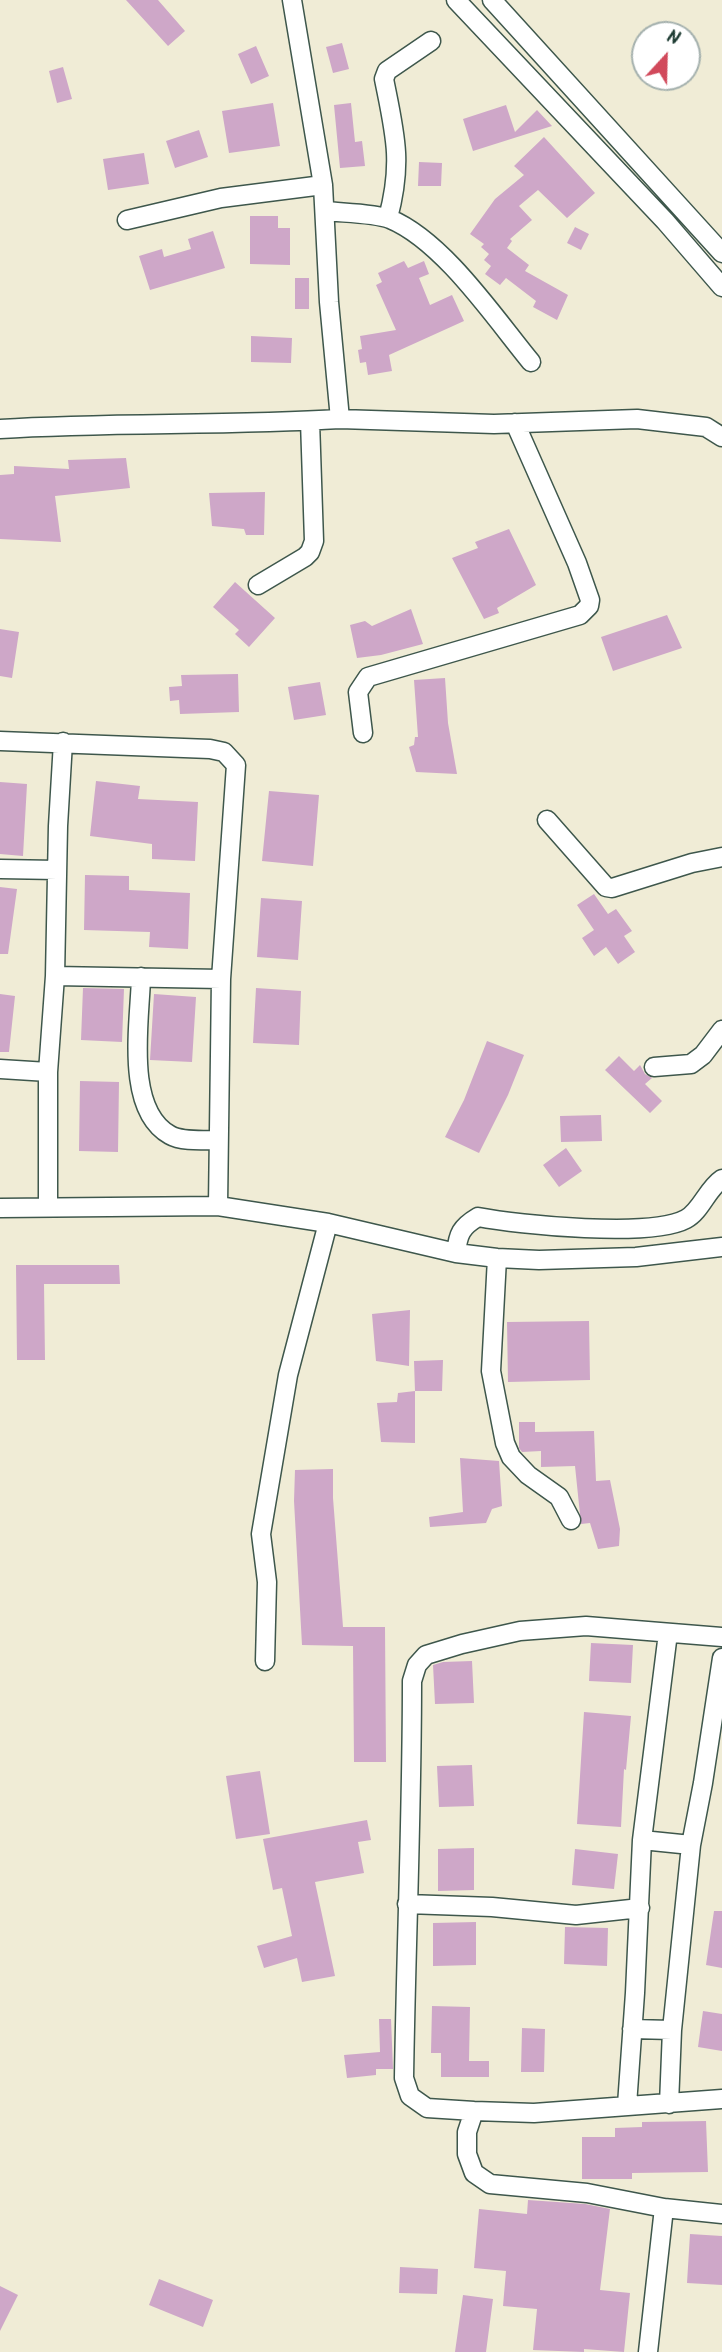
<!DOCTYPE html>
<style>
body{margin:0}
#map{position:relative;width:722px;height:2352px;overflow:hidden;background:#f0ecd6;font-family:Kalam,sans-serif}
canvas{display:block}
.north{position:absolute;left:631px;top:21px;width:70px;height:70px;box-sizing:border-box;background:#fff;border:2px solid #a5b1ae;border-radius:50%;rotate:22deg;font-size:19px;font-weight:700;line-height:28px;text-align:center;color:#1f3d34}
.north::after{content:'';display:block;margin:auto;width:24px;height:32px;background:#d1495b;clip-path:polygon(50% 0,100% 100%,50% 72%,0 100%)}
</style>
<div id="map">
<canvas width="722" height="2352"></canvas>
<div class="north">N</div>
</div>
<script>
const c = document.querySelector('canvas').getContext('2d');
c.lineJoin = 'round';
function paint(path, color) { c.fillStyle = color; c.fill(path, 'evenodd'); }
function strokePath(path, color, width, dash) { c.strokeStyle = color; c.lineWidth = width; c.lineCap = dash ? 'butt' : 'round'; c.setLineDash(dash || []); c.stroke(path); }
paint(new Path2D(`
 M126,0H158L185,31L168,46Z
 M342,43L349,69L333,73L326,47Z
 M256,46L269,76L251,84L238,54Z
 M63,67L72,99L57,103L49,71Z
 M273,103L280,146L229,153L222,111Z
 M351,103L355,142L362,141L365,166L340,168L334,105Z
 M506,105L515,132L537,110L552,126L473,151L463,119Z
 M199,130L208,157L175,168L166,141Z
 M544,137L595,193L567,218L538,190L519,206L532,220L510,239L512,241L507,248L529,265L525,271L568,295L557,320L533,307L536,301L506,278L500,285L485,274L491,266L484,260L489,254L481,247L484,244L470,234L495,199L524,175L514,166Z
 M144,153L149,184L108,190L103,159Z
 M419,162L442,163L441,186H418Z
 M250,216H278V228H290V265L250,264Z
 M575,227L589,234L581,250L567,243Z
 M213,231L225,268L150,290L139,256L162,249L164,257L191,249L188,239Z
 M404,261L408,268L424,261L429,274L419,278L430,305L452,295L464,321L389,355L392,371L368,375L366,362L360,363L358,350L362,349L360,336L396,330L376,285L382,282L378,273Z
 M295,278H309V309H295Z
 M251,336L292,338L291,363L251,362Z
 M126,458L130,488L55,496L61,542L0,539V475L14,474V466L69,469L68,460Z
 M265,492L264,535H246L244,529L212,526L209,493Z
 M509,529L536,585L497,608L499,613L484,619L452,558L478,548L475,542Z
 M235,582L275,618L249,647L235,634L239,630L213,607Z
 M411,609L423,644L381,655L357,658L350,625L365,621L372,626Z
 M667,615L682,648L613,671L601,637Z
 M0,629L19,632L12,678L0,676Z
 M238,674L239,712L180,714L179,700L170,701L169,687L182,686L181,675Z
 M445,678L448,723L457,774L416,772L409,747L414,745L415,737H418L414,680Z
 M320,682L326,715L294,720L288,687Z
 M96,781L140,786L138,799L198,802L195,861L152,859V844L90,836Z
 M0,782L27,784L23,856L0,854Z
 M269,791L319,795L313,866L262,861Z
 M85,875L129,876V890L190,893L188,949L149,947L150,932L84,930Z
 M0,887L17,889L8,954H0Z
 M594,894L608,914L616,909L632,931L624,936L635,952L618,964L606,947L594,956L582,938L594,930L577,905Z
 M261,898L302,901L298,960L257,957Z
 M83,988L124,989L122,1042L81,1040Z
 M256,988L301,991L299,1045L253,1043Z
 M0,994L15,996L9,1052H0Z
 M154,994L196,997L192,1062L150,1060Z
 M487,1041L524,1055L508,1095L479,1153L445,1137L464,1100Z
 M619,1056L634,1071L640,1065L645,1074L652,1078L645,1084L662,1101L650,1113L605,1070Z
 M80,1081L119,1082L118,1152L79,1151Z
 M601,1115L602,1141L561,1142L560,1116Z
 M566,1148L582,1171L559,1187L543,1165Z
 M16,1265H119L120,1284H44L45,1360H17Z
 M410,1310L409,1366L376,1361L372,1314Z
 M589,1321L590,1380L508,1382L507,1322Z
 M443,1360L442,1391H415L414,1361Z
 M415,1391V1443L381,1442L377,1403L397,1402L398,1393Z
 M519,1422H535V1432L594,1431L596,1481L610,1480L620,1529L619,1546L598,1549L590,1523L581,1524L575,1466L541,1467V1451L522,1452L519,1448Z
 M460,1458L499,1461L502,1506L492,1509L486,1523L430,1527L429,1517L463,1512Z
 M333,1469V1498L343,1627H385L386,1762H354L353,1646L302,1645L294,1501L295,1470Z
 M591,1643L633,1645L631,1683L589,1681Z
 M472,1661L474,1703L435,1704L433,1665L443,1662Z
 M584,1712L631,1716L626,1770L624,1769L621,1827L577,1824Z
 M472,1765L474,1806L439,1807L437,1766Z
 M260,1771L270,1834L236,1839L226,1776Z
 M367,1820L371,1840L358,1842L364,1873L315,1882L335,1976L302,1982L297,1958L264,1968L257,1946L292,1936L282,1888L273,1890L263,1839Z
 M474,1848V1890L438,1891V1849Z
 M575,1849L618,1854L614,1889L572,1885Z
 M714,1911H722V1968L706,1965Z
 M476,1922V1965L433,1966V1923Z
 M565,1927L608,1928L607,1966L564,1964Z
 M432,2006L470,2007L469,2061H489V2077H441V2053H431Z
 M703,2011L722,2014V2051L698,2047Z
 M379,2019H391L393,2069H376V2075L347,2078L344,2055L380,2052Z
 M522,2028L545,2029L544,2072H521Z
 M706,2121L708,2172L632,2173V2179H582V2137H615V2128L642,2127V2122Z
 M528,2200L585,2204L610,2209L600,2290L630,2293L624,2352L584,2349V2352L533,2350L537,2309L503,2306L506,2271L474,2268L479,2209L527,2214Z
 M690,2234L722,2236V2285L687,2283Z
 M400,2267L438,2269L437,2294L399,2293Z
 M159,2279L213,2300L203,2327L149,2305Z
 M0,2286L18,2295L0,2331Z
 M463,2295L493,2299L486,2352H455Z`), '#cea7c8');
const minor = new Path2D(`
 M456,0L665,221L722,287
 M492,0L722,253
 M325,211C344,213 374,213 390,219C443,241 494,317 531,362
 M388,218C403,162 395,134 384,79L387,71L431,41
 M127,220L221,198L323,185
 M340,419L494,424L637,419L706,427L722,437
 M0,429C113,422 227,426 340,419L329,302L323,185L292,0
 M258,585L305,557L310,552L314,541L310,421
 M363,733L358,692L368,677L580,615L589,606L590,600L577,563L515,423
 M0,741L210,749L224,752L236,765L221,979L218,1206
 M547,820L606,887L612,888L692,863L722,857
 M0,869L57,870
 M55,976L221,979
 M141,977C140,1021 124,1109 170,1135C182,1142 203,1140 218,1140
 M654,1067L691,1064L703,1055L722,1030
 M0,1069L48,1072
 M48,1207V1072L55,976L58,826L63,742
 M0,1208L218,1206L328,1223L456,1253L497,1258L539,1260L636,1257L722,1247
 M456,1253C458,1234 461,1227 478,1217C520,1225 651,1238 686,1219C701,1211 707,1189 722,1179
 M497,1258L491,1371L505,1443L511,1457L528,1475L559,1497L571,1520
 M722,1637L586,1626L520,1631L462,1644L426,1655L417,1665L412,1681C412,1813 406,1946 404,2078L410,2096L427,2108L474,2111L534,2113L722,2099
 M265,1661L267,1582L261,1534L288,1375L328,1223
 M642,1840L691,1845
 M407,1904L492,1907L576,1915L640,1908
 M632,2029L672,2030
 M669,2104L672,2030L691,1845L703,1783L722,1658
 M627,2105L635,1993L642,1840L668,1633
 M474,2111L467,2132V2154L474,2173L490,2184L587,2193L664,2208L722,2214
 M648,2352L664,2208`);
strokePath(minor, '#3e574c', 21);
strokePath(minor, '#fff', 18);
</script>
